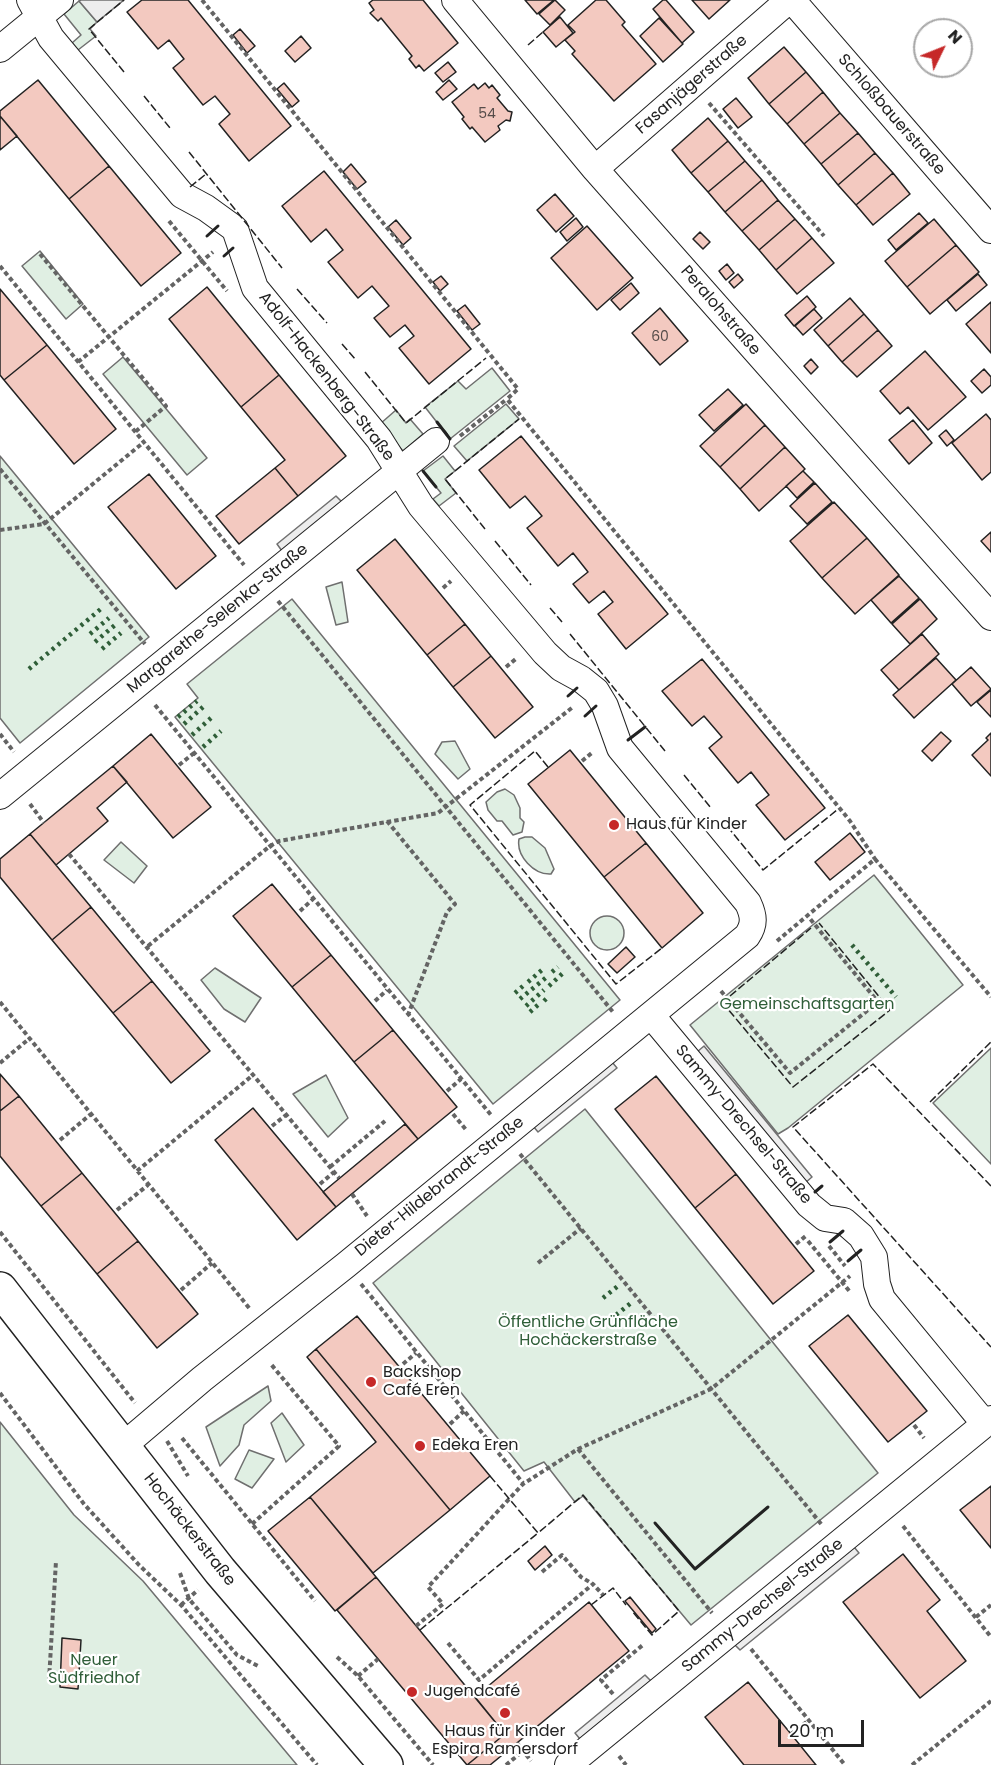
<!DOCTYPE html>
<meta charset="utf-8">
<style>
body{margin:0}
#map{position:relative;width:991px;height:1765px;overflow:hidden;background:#fff;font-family:Poppins,sans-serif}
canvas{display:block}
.north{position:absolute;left:913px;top:18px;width:60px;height:60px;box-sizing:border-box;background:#fff;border:2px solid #a7a7a7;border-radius:50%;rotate:47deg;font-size:16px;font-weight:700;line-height:24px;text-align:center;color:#222}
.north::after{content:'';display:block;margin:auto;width:21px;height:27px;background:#c62828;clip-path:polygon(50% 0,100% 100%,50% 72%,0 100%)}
.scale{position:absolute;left:778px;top:1720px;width:86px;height:27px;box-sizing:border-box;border:3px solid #222;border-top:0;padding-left:8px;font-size:18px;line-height:21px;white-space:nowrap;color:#222;-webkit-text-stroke:4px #fff;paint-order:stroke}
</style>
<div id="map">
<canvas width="991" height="1765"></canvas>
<div class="north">N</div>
<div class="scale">20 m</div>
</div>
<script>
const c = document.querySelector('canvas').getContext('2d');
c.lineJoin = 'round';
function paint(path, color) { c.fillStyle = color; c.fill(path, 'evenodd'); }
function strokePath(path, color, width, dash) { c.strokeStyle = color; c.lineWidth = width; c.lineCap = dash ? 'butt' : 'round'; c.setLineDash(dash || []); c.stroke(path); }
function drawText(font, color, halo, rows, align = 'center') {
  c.font = font + ' Poppins,sans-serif'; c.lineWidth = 4.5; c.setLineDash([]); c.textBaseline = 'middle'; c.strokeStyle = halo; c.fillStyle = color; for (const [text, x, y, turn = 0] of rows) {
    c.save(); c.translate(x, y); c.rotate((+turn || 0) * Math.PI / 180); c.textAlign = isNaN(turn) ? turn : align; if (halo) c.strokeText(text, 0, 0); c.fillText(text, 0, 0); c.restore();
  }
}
const green = new Path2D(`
 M79,1L97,22L90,29L96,36L78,50L72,43L81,35L64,14Z
 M40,251L83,304L66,319L22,266Z
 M123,357L207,458L187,475L103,374Z
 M492,368L510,391L450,439L425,407L458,381L466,389Z
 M506,404L519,419L467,461L454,446Z
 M396,410L406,423L410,419L423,434L403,451L380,424Z
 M0,456L149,637L20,743L0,718Z
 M443,456L455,471L445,479L456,493L439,506L433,499L441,493L423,471Z
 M342,582L348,622L336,625L326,587Z
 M292,599L620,1000L493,1104L175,717L198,698L187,684Z
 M455,741L470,769L458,779L435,754L442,742Z
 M505,789L514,795L520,808V818L524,822L522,832L513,835L502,821H497L488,810L486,802L497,792Z
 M525,837H532L545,848L554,869L551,874C534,875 516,856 519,839Z
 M121,842L147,866L134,883L104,860Z
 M874,875L963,985L788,1128L778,1134L690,1025Z
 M590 933a17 17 0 1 1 34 0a17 17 0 1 1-34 0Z
 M215,968L261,998L245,1022L224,1009L201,980Z
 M991,1048V1164L933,1103Z
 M326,1075L348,1118L328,1137L293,1094Z
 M585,1109L878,1473L691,1625L583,1496L575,1502L544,1462L524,1471L373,1283Z
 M268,1386L271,1401L244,1425L239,1445L220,1466L206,1427Z
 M282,1413L304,1445L286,1462L271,1423Z
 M0,1422L74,1515L143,1581L297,1765H0Z
 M249,1450L274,1459L252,1488L235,1479Z`);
paint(green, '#e0efe3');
strokePath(green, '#6f6f6f', 1.5);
const parking = new Path2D(`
 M81,0H124L97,22L79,1Z
 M336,496L342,502L282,551L277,544Z
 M704,1046L812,1177L805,1183L697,1052Z
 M612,1062L617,1068L538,1132L533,1126Z
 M854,1547L859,1553L740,1650L735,1645Z
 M645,1675L651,1681L580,1739L575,1733Z`);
paint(parking, '#ededed');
strokePath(parking, '#6f6f6f', 1.5);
const building = new Path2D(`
 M142,0H188L291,126L249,161L219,124L230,114L215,96L203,105L173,68L184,59L169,40L158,49L127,12Z
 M373,0H423L458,43L424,71L419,65L416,68L409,59L412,56L381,18L378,21L370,13L374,10L369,3Z
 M525,0H554L537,14Z
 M555,0L565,10L550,25L539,14Z
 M596,0H606L625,22L622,25L656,64L614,101L572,54L575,51L565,40L575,32L568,25Z
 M663,0H666L694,32L682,43L653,9Z
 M692,0H730L709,19Z
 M560,17L573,33L556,47L543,32Z
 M659,18L683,44L663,62L640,36Z
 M240,29L255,46L247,53L233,35Z
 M301,36L311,48L295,62L285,51Z
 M784,47L806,72L769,104L748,78Z
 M448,62L456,72L443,82L435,73Z
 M806,72L823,92L787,124L769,104Z
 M38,80L109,166L69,199L0,116V111Z
 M449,80L457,89L443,100L436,92Z
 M284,83L299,101L292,107L277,89Z
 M485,83L489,88L492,85L500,95L497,98L508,111L512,112L510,121L506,120L498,126L500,130L485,142L472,127L470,129L462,119L464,117L452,102L474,84L478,89Z
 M823,92L840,113L804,144L787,124Z
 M736,98L752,117L738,128L723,109Z
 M840,113L858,133L821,164L804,144Z
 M0,116L17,136L0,150Z
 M708,118L728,141L691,173L672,150Z
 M858,133L875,153L838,185L821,164Z
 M728,141L745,161L708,192L691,173Z
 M875,153L893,173L856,205L838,185Z
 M745,161L762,180L725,212L708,192Z
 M351,164L366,182L357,189L343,172Z
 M109,166L181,253L141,286L69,199Z
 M324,171L471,349L429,384L399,348L414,336L405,325L390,337L374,318L389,306L372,286L358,298L328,262L343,250L326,229L311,242L282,206Z
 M893,173L910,194L873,225L856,205Z
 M762,180L778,200L742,231L725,212Z
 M555,194L574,216L556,232L537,210Z
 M778,200L795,219L759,250L742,231Z
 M919,213L928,223L896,250L888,240Z
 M576,218L583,227L567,241L560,232Z
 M795,219L812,238L776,270L759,250Z
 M934,219L956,245L907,287L885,261Z
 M396,220L411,238L403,245L388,227Z
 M587,226L633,278L597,310L551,258Z
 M700,232L710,242L703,249L693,239Z
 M812,238L834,263L797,294L776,270Z
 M956,245L979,272L930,314L907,287Z
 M727,264L734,273L726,280L719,271Z
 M738,274L743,280L734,288L729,282Z
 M978,274L987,285L956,311L947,300Z
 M441,276L448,284L440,291L433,282Z
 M631,283L639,293L620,310L611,300Z
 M207,287L279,375L241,407L169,319Z
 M0,289L47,345L4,380L0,375Z
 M807,296L816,307L794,326L785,315Z
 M850,298L864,314L828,346L814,330Z
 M991,302V353L966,324Z
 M465,305L480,324L472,330L457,311Z
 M660,308L688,341L660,365L632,333Z
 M814,309L822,318L803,335L795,326Z
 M864,314L878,330L842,362L828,346Z
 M878,330L892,346L857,377L842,362Z
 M47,345L116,429L74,464L4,380Z
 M925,351L966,397L928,430L908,407L900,414L880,391Z
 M811,359L818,367L811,374L804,366Z
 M984,369L991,377V385L982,393L971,381Z
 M279,375L346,456L298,496L275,468L285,460L241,407Z
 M728,389L743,405L714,431L699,415Z
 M746,404L765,425L720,467L700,446Z
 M986,414L991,420V472L982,480L952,443Z
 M913,420L932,443L909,464L889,440Z
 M765,425L785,447L740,489L720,467Z
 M946,430L954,440L947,446L939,436Z
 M521,436L668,614L626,649L598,614L613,602L604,591L589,603L573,584L588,572L573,553L558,566L527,528L542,516L525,496L510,508L479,470Z
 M785,447L805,469L759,511L740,489Z
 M275,468L298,496L239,544L216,516Z
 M803,471L814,482L797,498L786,486Z
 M149,474L216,556L176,589L108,507Z
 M815,483L832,502L807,524L790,506Z
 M834,502L867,538L822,578L790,541Z
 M991,532V552L981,541Z
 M867,538L899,575L855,614L822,578Z
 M395,539L465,624L427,655L357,570Z
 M899,576L919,598L891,623L871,600Z
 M920,599L937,619L910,644L892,624Z
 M465,624L491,656L453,687L427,655Z
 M922,634L939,654L899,690L881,670Z
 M491,656L533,707L495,738L453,687Z
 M936,658L956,680L914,718L893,695Z
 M702,659L825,808L785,840L756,805L769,795L751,772L738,783L709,748L722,737L704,716L692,726L662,691Z
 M971,667L991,689L971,706L952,684Z
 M991,690V717L977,702Z
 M941,732L951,741L932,761L922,751Z
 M991,733V776L972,755L988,740L986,738Z
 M151,734L211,807L173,838L113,766Z
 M570,750L646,843L604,877L528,784Z
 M113,766L127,782L97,808L108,821L56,865L30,834Z
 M850,833L865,852L830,880L815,862Z
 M30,834L91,907L52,940L0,877V859Z
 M646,843L703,913L662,948L604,877Z
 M272,884L331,955L292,987L233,916Z
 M91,907L152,981L113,1013L52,940Z
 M626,947L635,957L617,973L608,964Z
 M331,955L393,1030L354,1062L292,987Z
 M152,981L210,1051L171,1083L113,1013Z
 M393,1030L457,1107L418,1139L354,1062Z
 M0,1074L19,1096L0,1111Z
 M656,1076L736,1174L695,1208L615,1109Z
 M19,1096L82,1173L41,1206L0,1156V1111Z
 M253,1108L336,1207L297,1240L215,1140Z
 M405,1124L418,1139L336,1207L323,1192Z
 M82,1173L138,1241L97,1274L41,1206Z
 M736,1174L814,1271L773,1304L695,1208Z
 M138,1241L198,1314L157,1348L97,1274Z
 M848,1315L927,1411L888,1442L809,1346Z
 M357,1316L490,1476L450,1510L316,1349Z
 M316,1349L450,1510L373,1573L310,1497L376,1442L307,1357Z
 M991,1486V1548L960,1510Z
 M310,1497L376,1577L335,1611L268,1531Z
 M545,1546L552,1555L535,1570L528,1561Z
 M903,1554L940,1600L927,1611L966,1661L920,1698L843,1602Z
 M376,1577L505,1734L467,1765L337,1610Z
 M630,1597L656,1629L652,1633L625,1601Z
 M589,1602L629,1651L490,1765H467L505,1734L475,1697Z
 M62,1638L81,1640L78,1689L60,1687Z
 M748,1682L791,1734L816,1765H744L705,1717Z`);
paint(building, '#f3c9c0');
strokePath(building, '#222', 1.5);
const street = new Path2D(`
 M30,0L51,38L182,195L206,208L235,229L255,288L379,439L421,506L545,653L561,668L581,679L596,691L605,706L620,748L748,903C754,916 755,924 747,936L346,1265L202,1379L123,1446
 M455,0L595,169L991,617
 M792,0L991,230
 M0,49L60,0
 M595,169L789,0
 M0,796L436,441
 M651,1015L809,1205L825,1218L844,1221L861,1236L874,1257L877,1284L882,1299L985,1424
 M568,1765L991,1419`);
const secondary = new Path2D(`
 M0,1289L220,1571L386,1765`);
strokePath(street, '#222', 28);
strokePath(secondary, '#222', 36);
strokePath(new Path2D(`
 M202,0L518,389L507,399L850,821L875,859
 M709,103L824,236
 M169,221L227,291
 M40,254L166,406L135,432
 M0,266L244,565
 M78,362L213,252
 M460,436L507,399
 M0,469L145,644
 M0,530L44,524L144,442
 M443,588L451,581
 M278,601L613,1012
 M506,667L517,658
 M155,705L491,1115
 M0,734L14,752
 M582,761L593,752
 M179,765L194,753
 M30,804L44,823
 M387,821L455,904L447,912L408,1015
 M69,854L339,1178
 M300,911L313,899
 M777,941L875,859L991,997
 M148,946L270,846L279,841L438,813L573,707
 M721,991L790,1073L878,1002L807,915
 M375,1001L387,990
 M0,1002L250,1309
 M0,1063L30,1038
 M447,1091L461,1079
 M453,1114L467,1131
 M272,1126L286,1115
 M60,1140L91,1114
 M520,1154L822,1525
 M330,1167L385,1121
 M137,1171L253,1075
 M320,1184L334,1172
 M352,1194L367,1216
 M117,1210L148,1185
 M0,1232L135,1403
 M808,1241L851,1293
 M796,1244L807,1235
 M829,1246L845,1266
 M538,1263L581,1228
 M361,1284L523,1483
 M181,1290L212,1263
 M403,1364L416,1353
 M0,1393L84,1504L139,1565L181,1605L317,1765
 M450,1424L464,1411
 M914,1425L924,1438
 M182,1438L315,1601
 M167,1441L188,1476
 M578,1449L712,1613
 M252,1524L339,1446L270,1363
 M903,1526L991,1637
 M542,1572L562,1555L581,1577L593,1584
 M180,1573L189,1599L237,1655L260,1667
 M181,1605L198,1590
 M976,1617L991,1605
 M416,1626L443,1604L428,1587L523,1484L578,1449L711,1389L850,1276
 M448,1643L479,1680L593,1584L603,1595
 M751,1649L845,1765
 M337,1657L358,1676L433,1765
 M358,1676L378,1659
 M49,1680L56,1561
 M613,1694L601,1680L644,1644
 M791,1734L809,1720
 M517,1743L531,1761
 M619,1756L626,1765
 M506,1765L523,1751
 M912,1765L991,1701`), '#646464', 4, [4.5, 3]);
strokePath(street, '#fff', 26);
strokePath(secondary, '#fff', 33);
strokePath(new Path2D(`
 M90,634L109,618
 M95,642L115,625
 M102,649L121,633
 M29,669L102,608
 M178,717L197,701
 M184,724L203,707
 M192,735L211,718
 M203,747L221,731
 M852,945L896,997
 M552,972L558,967
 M528,982L543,969
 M549,986L563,973
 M515,993L523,986
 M520,999L548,976
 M544,1001L548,997
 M526,1006L544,990
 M530,1012L539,1004
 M603,1298L618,1286
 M616,1315L631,1303`), '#2f5e38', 4.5, [3, 4.5]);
strokePath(new Path2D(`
 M528,45L543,32
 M124,72L89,29L124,0
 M144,96L170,128
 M189,152L282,268
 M190,187L206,174
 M297,289L327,323
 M342,344L355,359
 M365,372L406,423L486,358
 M485,529L445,479L519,419
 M495,541L531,585
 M550,608L562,622
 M570,634L665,751
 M548,767L535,751L470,805L616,984L662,948
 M684,775L711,808
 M727,826L763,870L837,810
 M730,996L811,928
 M722,1002L793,1087L890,1010L819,923
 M930,1102L991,1042
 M991,1186L873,1064L793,1127L991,1347
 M490,1476L538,1533L583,1495L679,1611L652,1635L632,1611
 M591,1605L613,1588L626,1605
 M420,1630L538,1533`), '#222', 1.5, [8, 3]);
strokePath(new Path2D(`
 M207,236L218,226
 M224,256L233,248
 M437,422L450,439
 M423,471L436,487
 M568,696L577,688
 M585,716L596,706
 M628,740L645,727
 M815,1192L822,1186
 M830,1242L843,1231
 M848,1261L861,1250
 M655,1523L695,1569L768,1507`), '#222', 3);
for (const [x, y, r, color] of [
 [614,825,6,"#c62828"],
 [371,1382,6,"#c62828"],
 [420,1446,6,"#c62828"],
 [412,1692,6,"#c62828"],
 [505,1713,6,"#c62828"]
]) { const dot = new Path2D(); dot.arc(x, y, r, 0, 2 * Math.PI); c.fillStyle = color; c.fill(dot); strokePath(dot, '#fff', 2); }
drawText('14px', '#564c4a', null, [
 ["54",487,114],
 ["60",660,337]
]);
drawText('16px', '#222', '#fff', [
 ["Fasanjägerstraße",692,85,-41],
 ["Schloßbauerstraße",891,115,49],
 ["Peralohstraße",720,311,49],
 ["Adolf-Hackenberg-Straße",326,377,52],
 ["Margarethe-Selenka-Straße",218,619,-39],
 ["Sammy-Drechsel-Straße",743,1125,50],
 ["Dieter-Hildebrandt-Straße",440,1187,-39],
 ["Hochäckerstraße",189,1530,52],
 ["Sammy-Drechsel-Straße",763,1606,-39]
]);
drawText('16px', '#222', '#fff', [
 ["Haus für Kinder",626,825],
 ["Backshop",383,1373],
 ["Café Eren",383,1391],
 ["Edeka Eren",432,1446],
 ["Jugendcafé",424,1692],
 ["Haus für Kinder",505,1732,"center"],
 ["Espira Ramersdorf",505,1750,"center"]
], 'left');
drawText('16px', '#2f5e38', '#fff', [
 ["Gemeinschaftsgarten",807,1005],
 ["Öffentliche Grünfläche",588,1323],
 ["Hochäckerstraße",588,1341],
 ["Neuer",94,1661],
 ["Südfriedhof",94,1679]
]);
</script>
